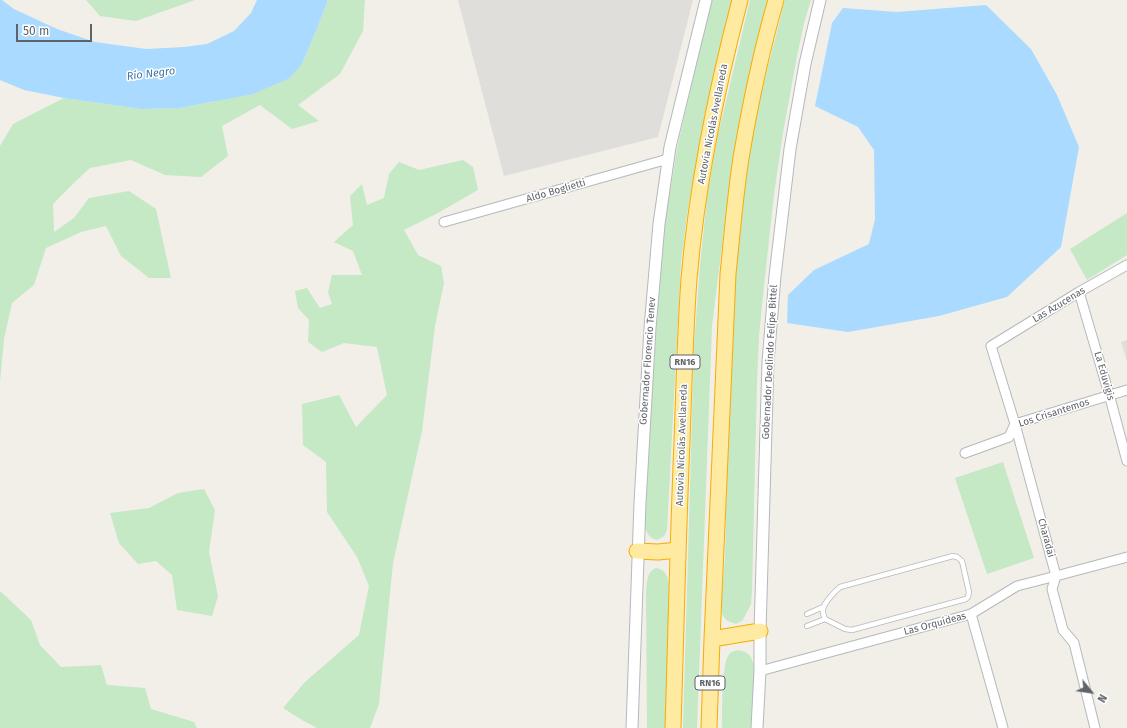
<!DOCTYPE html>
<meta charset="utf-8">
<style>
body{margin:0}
#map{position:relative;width:1127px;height:728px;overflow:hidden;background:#f1efe8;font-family:"Fira Sans",sans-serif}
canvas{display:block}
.north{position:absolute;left:1071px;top:672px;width:40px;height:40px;-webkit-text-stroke:3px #fff;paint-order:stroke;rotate:120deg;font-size:11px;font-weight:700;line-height:16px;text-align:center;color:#5f6368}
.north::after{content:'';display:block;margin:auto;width:14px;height:18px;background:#5f6368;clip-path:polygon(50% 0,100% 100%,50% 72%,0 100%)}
.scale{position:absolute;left:16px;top:24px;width:76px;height:18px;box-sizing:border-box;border:2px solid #5f6368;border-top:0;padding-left:5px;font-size:12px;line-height:14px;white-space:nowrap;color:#5f6368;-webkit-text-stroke:3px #fff;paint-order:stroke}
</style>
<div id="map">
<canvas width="1127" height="728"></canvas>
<div class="north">N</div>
<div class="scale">50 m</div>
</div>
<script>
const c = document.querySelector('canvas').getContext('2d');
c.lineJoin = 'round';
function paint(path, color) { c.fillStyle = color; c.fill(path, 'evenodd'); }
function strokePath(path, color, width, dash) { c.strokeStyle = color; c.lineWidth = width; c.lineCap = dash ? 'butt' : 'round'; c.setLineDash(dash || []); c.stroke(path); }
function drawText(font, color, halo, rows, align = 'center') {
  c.font = font + ' "Fira Sans",sans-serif'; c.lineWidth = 3; c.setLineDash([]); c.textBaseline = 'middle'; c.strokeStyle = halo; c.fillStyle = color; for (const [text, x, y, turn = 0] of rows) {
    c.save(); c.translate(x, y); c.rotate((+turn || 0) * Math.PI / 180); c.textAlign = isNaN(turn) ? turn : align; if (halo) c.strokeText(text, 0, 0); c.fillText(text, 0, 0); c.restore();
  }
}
paint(new Path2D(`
 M458,0H693L658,137L504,176Z`), '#e0deda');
paint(new Path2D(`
 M1127,340V361L1121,342Z`), '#e1ded6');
paint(new Path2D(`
 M86,0H195L136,21L100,16Z
 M328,0H365L363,31L340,74L298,105L319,121L292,129L260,105L222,126L228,156L201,177L165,175L131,160L90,168L77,180L53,204L54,232L74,218L89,198L129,191L156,209L171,278H149L121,256L106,226L81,232L46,248L34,285L12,303L4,339L0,382V146L13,124L64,98L141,109L180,108L212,102L290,78L302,64L314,36Z
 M711,0H732L712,86L702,134L687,214L681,263L667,530L664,536L657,540C642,537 645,518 644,506L660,278L664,230L677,149Z
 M750,0H767L750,72L734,150L712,326L697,728H683L694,346L700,265L707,198L717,139Z
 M785,0H811L804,23L797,56L783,133L774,194L764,286L759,336L757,382L752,591L751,604L746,614L742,621L736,624L730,622L726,620L722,614L721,605L725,557L729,362L739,231L749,152L760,98Z
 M463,160L473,167L478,190L436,214L404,230L418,255L441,266L444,283L435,326L422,431L393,563L379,704L370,728H317L302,720L283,708L305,682L359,635L369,586L357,557L327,512L326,462L303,445L302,404L339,395L356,427L387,395L377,347L344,343L322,352L308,342L309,320L298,308L295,291L307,288L320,308L332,304L328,292L332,275H362L353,251L334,242L353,225L350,196L362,184L367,205L384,198L389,174L399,162L419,170Z
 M1127,213V255L1087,280L1070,249Z
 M1003,462L1034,558L987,574L955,478Z
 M204,489L215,510L209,552L218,596L212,616L177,610L172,575L156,561L138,564L119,543L110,513L149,508L178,493Z
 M656,568C665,569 668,576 669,585L666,728H647L646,593C647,584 646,572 656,568Z
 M0,591L31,620L40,645L61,667L101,665L107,685L145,688L151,709L194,722L197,728H0Z
 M738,650C744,651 750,653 752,660C758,672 753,713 752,728H722C722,715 722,665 728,656C730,652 734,651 738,650Z`), '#c5e8c5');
paint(new Path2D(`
 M0,0H2L14,9L57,29L95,42L146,49L184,47L207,44L234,31L251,13L257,0H328L314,36L302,64L290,78L253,94L180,108L141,109L64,98L24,90L0,80Z
 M986,5L1031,49L1057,95L1079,147L1061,247L1007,297L939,316L848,332L787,323L788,295L814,270L869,244L875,219L874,150L858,127L815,106L832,23L843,8L897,12Z`), '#aadaff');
const service = new Path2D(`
 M953,556L957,557L962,561L969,592L968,597L966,599L852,630L845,629L825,619C824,616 822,613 823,609C824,603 835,591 840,587Z
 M807,614L823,607
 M807,626L825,619`);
const minor = new Path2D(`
 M444,222L668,159
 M1079,292L1109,394L1127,461
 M965,453L1009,437L1015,424L1127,390
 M971,614L1003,728
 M760,671L971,614L1017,586L1056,576L1127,557
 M1095,728L1074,643L1063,630L1052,589L1056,576L1015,424L991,346L1079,292L1127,265`);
const tertiary = new Path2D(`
 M632,728L640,503L650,328L659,224L670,147L706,0
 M757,728L760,671V631L768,362L775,276L790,149L805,64L820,0`);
const trunk = new Path2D(`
 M637,551L658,552L678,550
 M712,639L760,631
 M673,728C676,632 678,536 682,441C684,387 685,333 689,279C697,184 716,91 740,0
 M709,728L712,639L728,274C732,235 735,197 741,158C750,105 761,52 776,0`);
strokePath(service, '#b5b8bc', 6);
strokePath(minor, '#b5b8bc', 11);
strokePath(tertiary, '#b5b8bc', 13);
strokePath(trunk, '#f9ab00', 17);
strokePath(service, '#fff', 4.5);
strokePath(minor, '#fff', 9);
strokePath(tertiary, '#fff', 11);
strokePath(trunk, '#feeaa1', 15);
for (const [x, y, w] of [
 [685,362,30],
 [710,683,30]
]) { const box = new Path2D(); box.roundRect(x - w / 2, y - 7, w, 14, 3); c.fillStyle = '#fff'; c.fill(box); strokePath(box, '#5f6368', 1); }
drawText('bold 9px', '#5f6368', null, [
 ["RN16",685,362],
 ["RN16",710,683]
]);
drawText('10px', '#5f6368', '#fff', [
 ["Autovía Nicolás Avellaneda",713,124,-79],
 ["Aldo Boglietti",556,191,-16],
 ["Las Azucenas",1059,305,-31],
 ["Gobernador Florencio Tenev",648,361,-86],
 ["Gobernador Deolindo Felipe Bittel",770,362,-87],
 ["La Eduvigis",1104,376,74],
 ["Los Crisantemos",1054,413,-18],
 ["Autovía Nicolás Avellaneda",682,445,-88],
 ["Charadai",1046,538,75],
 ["Las Orquídeas",935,624,-15]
]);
drawText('italic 11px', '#4174aa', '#fff', [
 ["Río Negro",151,74,-7]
]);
</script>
